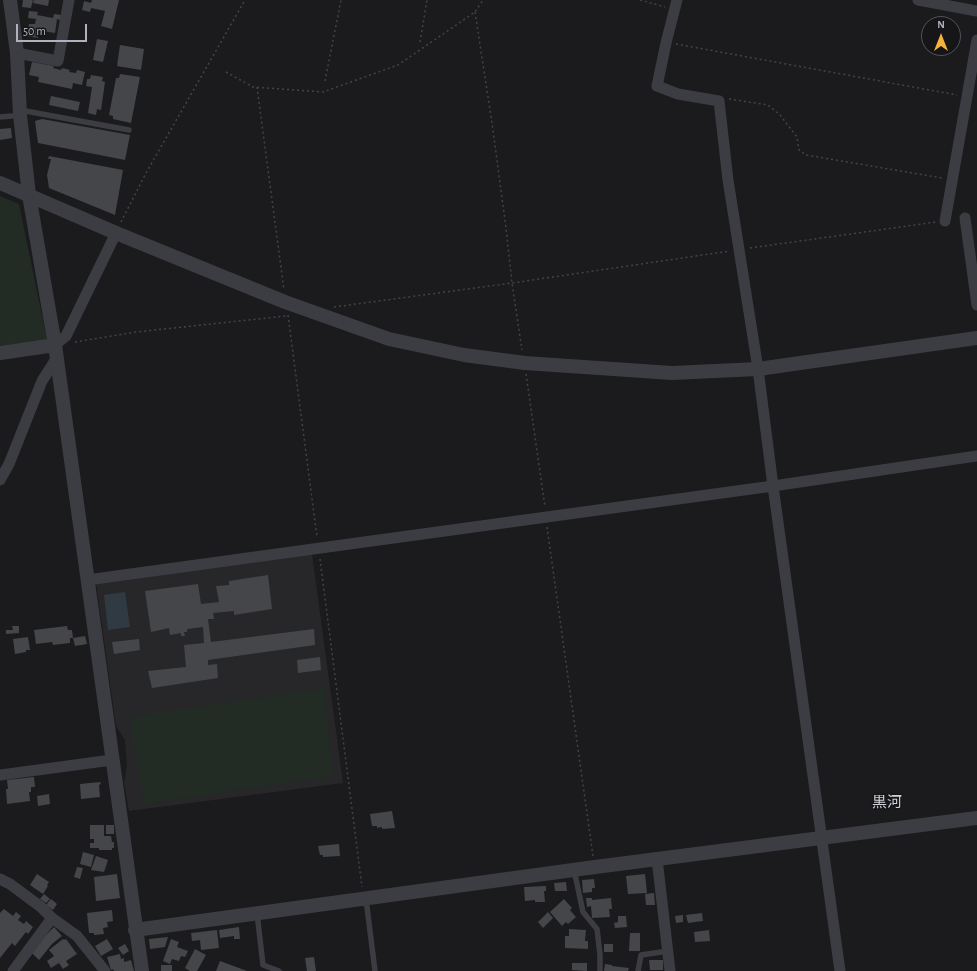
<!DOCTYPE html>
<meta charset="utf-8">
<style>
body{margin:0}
#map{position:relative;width:977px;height:971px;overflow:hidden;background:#1b1b1d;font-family:"Alegreya Sans",sans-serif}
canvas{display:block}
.north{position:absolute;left:921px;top:16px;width:40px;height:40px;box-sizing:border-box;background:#161618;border:1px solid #52545a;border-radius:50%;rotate:0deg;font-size:11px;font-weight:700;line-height:16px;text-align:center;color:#adb2bd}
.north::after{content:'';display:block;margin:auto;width:14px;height:18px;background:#f4b43c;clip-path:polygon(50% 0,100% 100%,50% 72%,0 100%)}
.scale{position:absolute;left:16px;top:24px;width:71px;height:18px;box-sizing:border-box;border:2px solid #adb2bd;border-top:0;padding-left:5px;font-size:12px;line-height:14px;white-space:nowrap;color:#adb2bd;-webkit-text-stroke:3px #161618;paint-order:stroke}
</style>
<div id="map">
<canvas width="977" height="971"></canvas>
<div class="north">N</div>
<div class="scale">50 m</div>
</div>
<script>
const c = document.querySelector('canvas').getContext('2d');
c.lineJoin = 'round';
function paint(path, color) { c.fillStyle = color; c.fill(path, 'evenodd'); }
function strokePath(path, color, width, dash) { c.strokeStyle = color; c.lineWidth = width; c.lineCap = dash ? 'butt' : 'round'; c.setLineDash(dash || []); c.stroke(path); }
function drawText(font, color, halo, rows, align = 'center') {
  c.font = font + ' "Alegreya Sans","Noto Sans JP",sans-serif'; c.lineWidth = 3; c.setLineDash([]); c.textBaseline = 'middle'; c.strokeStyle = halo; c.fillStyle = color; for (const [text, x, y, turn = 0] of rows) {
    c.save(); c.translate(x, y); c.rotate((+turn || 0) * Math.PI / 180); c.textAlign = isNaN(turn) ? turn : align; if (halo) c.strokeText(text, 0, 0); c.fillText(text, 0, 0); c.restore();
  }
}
paint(new Path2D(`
 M312,554L343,783L129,811L124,782L127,766L125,740L116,726L96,583Z`), '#27272a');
paint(new Path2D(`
 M0,196L19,204L47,340L0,346Z
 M324,688L333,776L144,804L130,720L136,716Z`), '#222c24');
paint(new Path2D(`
 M125,592L130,627L108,630L104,595Z`), '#303a42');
paint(new Path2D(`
 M23,0H33L31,8L22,7Z
 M34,0H49L48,6L33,3Z
 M92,0H119L112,29L101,26L105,11L91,8L90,12L82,10L84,1L91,3Z
 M29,11L38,12L37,15L53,18L54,14L61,15L60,20L57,19L55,33L42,31V29L39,28L38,38L27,36L29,24H35L36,19L28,18Z
 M97,39L108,41L103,62L93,60Z
 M120,45L144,49L141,70L117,66Z
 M32,62L54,66L53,68L61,70L62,68L70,70L69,72L76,73L77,70L85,72L82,85L73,83L72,89L38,82L39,77L29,75Z
 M120,74L140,77L131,123L113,119V116L109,115L116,78H119Z
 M91,75L103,77L102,81L105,82L101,110L97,109L96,115L88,113L92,87L86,86L87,79H90Z
 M51,96L80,102L78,111L49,105Z
 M42,119L130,135L125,160L38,143L35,121Z
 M11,128L12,138L0,140V129Z
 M49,156L123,170L115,215L49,188L47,175L51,159H48Z
 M268,575L272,609L234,615V611L213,613L214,619H208L211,642L314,629L315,645L208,660V665L217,664L218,678L152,688L148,671L186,667L184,645L204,643L203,627L187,629V632H184L185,636H181V633L170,635L169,628L151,632L145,591L198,584L201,604L219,602L216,586L229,585V581Z
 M12,626H19V633L6,634V630H13Z
 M67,626L68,630H72L73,638H70V643L53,645L52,642L36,644L34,630Z
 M85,636L87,644L75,646L73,638Z
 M28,637L30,650H26V652L15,654L13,639Z
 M139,639L140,650L114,654L112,642Z
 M320,657L321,670L298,673L297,660Z
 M34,777L35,787H31V792H29L30,801L7,804L6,789H8L7,780Z
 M100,782L101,784L99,785L100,797L81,799L80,784Z
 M49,794L50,804L38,806L37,796Z
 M392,811L395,828L382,829V827L377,828V826H372L370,814Z
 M90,825H104V836H111L112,842H114V848H112V850H99V848H90V843H94V839H90Z
 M106,825H114V834H106Z
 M339,844L340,856L323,857V855H320L318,846Z
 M83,852L94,855L91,867L80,864Z
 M96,856L108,860L104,872L91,870Z
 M77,867L83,868L80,879L74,877Z
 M37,874L49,882L47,885L48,886L43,894L30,885Z
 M117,874L120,898L96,901L94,877Z
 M645,874L647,893L628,894L626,876Z
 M594,879L595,888H592V892L583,893L582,880Z
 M566,882L567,891H555L554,883Z
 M546,886V891H544L545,902H535V900L525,901L524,887Z
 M654,893L655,905H646L645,894Z
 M44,894L50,899L46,903L40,899Z
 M586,898H592V900L611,898L612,909H609L610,917L592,918L591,906L587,907Z
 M51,899L57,904L53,910L46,905Z
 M564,899L572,908L570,910L576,917L568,924L566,922L562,926L550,912Z
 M4,909L13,916L16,912L21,916L18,920L24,924L26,921L33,927L28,934L26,932L15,946L12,943L0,958V913Z
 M112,910L113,921L107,922L108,927L103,928L104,934L94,935V933H89L87,913Z
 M548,912L553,918L543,928L538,922Z
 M702,913L703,921L688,923L686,915Z
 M683,915V922L676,923L675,916Z
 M618,916H626L627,927L615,928L614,923L618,922Z
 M54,927L62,936L52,944L39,960L32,953L47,934Z
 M239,927L240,939H234V936L220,938L219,930Z
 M569,929L586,930L585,941H588V949L565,948V936H569Z
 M217,930L219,948L201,950L200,940L192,941L191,933Z
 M709,930L710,941L695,942L694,932Z
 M630,933H640V951H629Z
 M168,937L165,947L150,949L149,939Z
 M63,939L64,940L66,939L77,954L66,961L69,965L63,969L59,963L51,968L47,961L54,956L49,950Z
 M107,939L113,949L101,956L95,946Z
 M171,939L179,942L177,947L188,951L185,957L181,956L179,961L172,959L170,964L163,961Z
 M125,944L129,951L123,955L118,948Z
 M604,944H613V952H604Z
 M195,949L206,955L197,971H190L185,968Z
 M120,954L121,959L124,958V962L131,960L134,971H114L113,969L111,970L107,957Z
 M314,957L316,971H307L305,958Z
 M649,960H663V970H650Z
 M220,961L247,971H216Z
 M572,963H587V971L572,970Z
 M605,964L612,965V966L629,968L628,971H604Z
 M161,965H172V971H161Z`), '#45464a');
strokePath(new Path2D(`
 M640,0L665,7
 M475,12L492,123L506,228L512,283L522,350
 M420,42L427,0
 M676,44L957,95
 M226,72L253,87L323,92L398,65L475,12L483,0
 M325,81L341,0
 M257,87L284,290
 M729,99L768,105L780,115L797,137L799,150L806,155L942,178
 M121,222L146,173L245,0
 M750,248L936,222
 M334,307L512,283L730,251
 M288,315L317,537
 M75,342L136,332L286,316
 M526,374L545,507
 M547,527L593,856
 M320,559L362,887`), '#424449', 1.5, [2, 3]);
strokePath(new Path2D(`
 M20,110L129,130
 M0,117L12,116
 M574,870L583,912L597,929L600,955V971
 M363,899L367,907L375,971
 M257,913L263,965L279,971
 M638,971L641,955L668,951`), '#3c3d42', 5.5);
strokePath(new Path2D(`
 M677,0L666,43L657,86L678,94L719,101L728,180L758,369L773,486L840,971
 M918,0L977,11
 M17,53L58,61L69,0
 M965,218L977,305
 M945,221L977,40
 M55,345L66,336L116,233
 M0,480L9,464L42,381L56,359
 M87,580L773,486L977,456
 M0,775L112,760
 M657,859L670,971
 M0,879L10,884L41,907L52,918L77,936L105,971
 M13,971L52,918`), '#3c3d42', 11);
strokePath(new Path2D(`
 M10,0L17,53L20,115L29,195L55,345L142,971
 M0,183L116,233L285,302L389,339L464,355L525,363L672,373L758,369L977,338
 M0,353L55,345
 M135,930L595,867L977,818`), '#3c3d42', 14);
drawText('15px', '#cfd1d9', '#161618', [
 ["黒河",887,802]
]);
</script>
